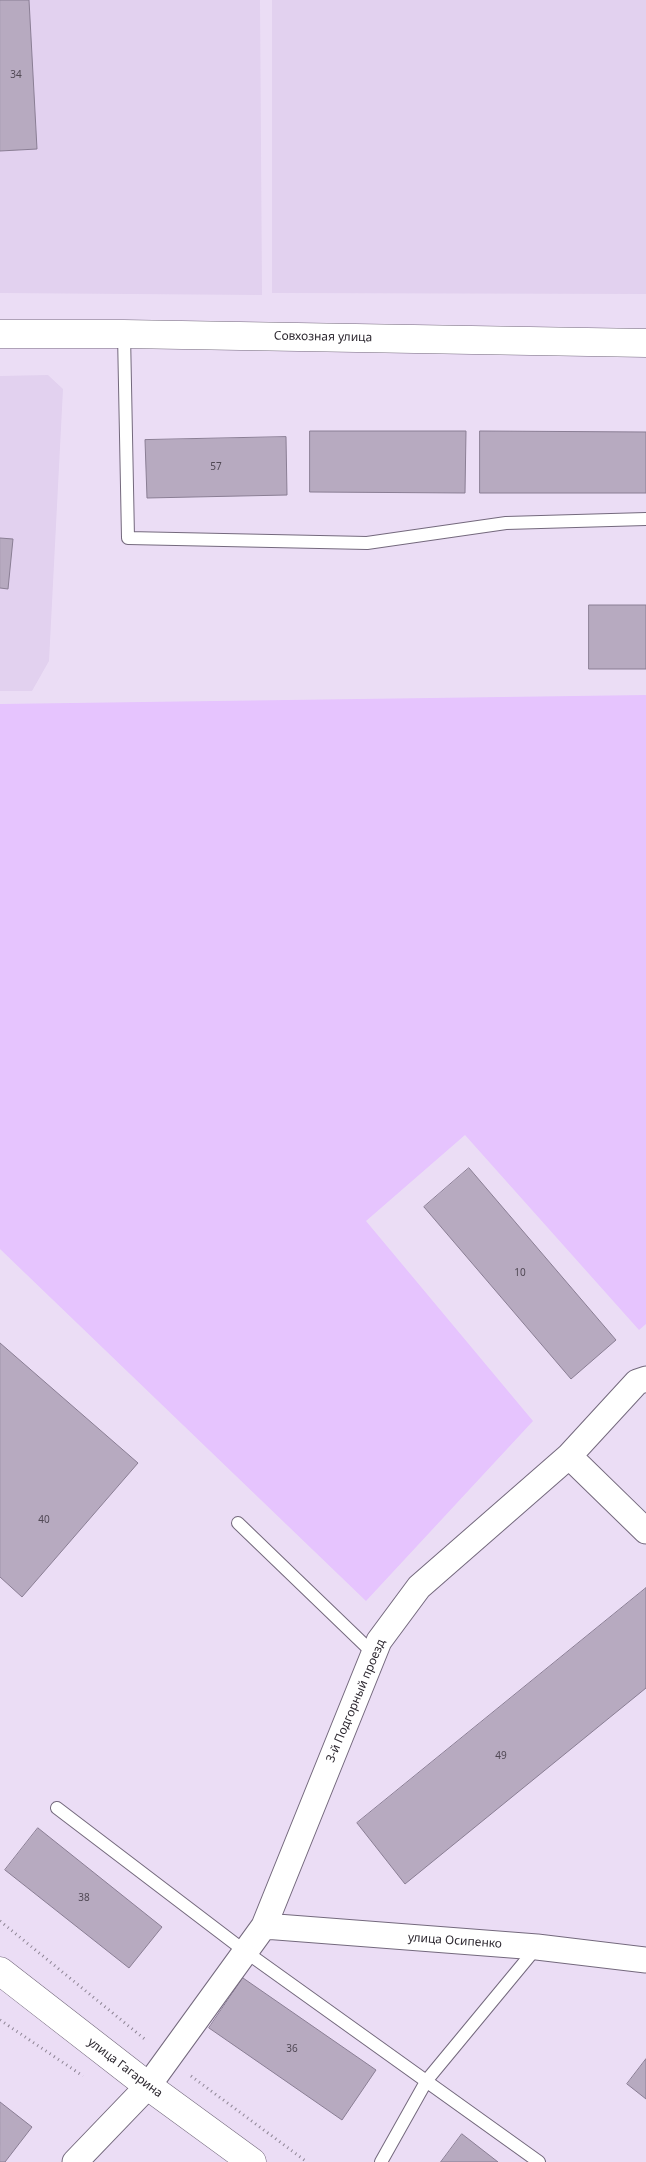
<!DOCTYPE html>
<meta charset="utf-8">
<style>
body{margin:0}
canvas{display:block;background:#ebddf5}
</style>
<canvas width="646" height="2162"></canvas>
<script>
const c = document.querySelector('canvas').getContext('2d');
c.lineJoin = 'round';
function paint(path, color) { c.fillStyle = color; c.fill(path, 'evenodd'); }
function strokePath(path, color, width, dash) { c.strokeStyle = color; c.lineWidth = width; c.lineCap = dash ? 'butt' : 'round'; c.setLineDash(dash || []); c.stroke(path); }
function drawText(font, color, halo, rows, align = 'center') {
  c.font = font + ' "Noto Sans",sans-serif'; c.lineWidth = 4; c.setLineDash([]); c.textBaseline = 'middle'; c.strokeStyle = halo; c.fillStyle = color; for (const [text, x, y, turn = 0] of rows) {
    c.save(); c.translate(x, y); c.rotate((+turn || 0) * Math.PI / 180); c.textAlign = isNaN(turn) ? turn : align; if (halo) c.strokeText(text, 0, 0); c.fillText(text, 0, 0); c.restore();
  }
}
paint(new Path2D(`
 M0,0H260L262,295L0,293Z
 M272,0H646V294L272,293Z
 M48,375L63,389L49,661L32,691H0V376Z`), '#e2d1ef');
paint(new Path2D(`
 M646,695V1324L639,1330L465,1135L366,1221L533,1421L366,1601L0,1249V704Z`), '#e6c4fe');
const building = new Path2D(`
 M0,0H29L37,149L0,151Z
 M310,431H466L465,493L310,492Z
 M480,431L646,432V493H480Z
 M286,437L287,495L147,498L145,440Z
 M0,538L13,539L8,589L0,588Z
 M589,605H646V669H589Z
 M469,1168L616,1340L571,1379L424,1207Z
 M0,1343L138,1463L22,1597L0,1577Z
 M646,1588V1688L405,1884L357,1823Z
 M38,1828L162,1927L129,1968L5,1870Z
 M243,1978L376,2070L342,2120L209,2028Z
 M646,2059V2099L627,2084Z
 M0,2102L32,2127L5,2162H0Z
 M462,2134L498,2162H441Z`);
paint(building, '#b7aac0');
strokePath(building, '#8a7e94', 1);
const lane = new Path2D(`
 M124,334L128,538L367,543L506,523L646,519
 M238,1523L374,1654
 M57,1808L246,1952L539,2162
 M381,2162L427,2080L537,1947`);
const street = new Path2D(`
 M569,1456L646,1531
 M264,1926L537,1947L646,1960
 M75,2162L148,2086L264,1926L379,1641L419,1587L569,1456L637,1382L646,1379`);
const secondary = new Path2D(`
 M0,334H124L646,343
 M0,1971L148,2086L252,2162`);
strokePath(lane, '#74697d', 14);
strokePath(street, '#74697d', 27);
strokePath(secondary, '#74697d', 29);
strokePath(new Path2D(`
 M0,1921L147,2041
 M0,2020L83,2076
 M191,2076L307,2162`), '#8e8595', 3, [1, 4]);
strokePath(lane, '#fff', 12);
strokePath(street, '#fff', 25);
strokePath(secondary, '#fff', 28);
drawText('10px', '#504854', null, [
 ["34",16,75],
 ["57",216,467],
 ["10",520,1273],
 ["40",44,1520],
 ["49",501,1756],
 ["38",84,1898],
 ["36",292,2049]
]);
drawText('12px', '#2d2830', '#fff', [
 ["Совхозная улица",323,337,1],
 ["3-й Подгорный проезд",356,1701,-67],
 ["улица Осипенко",455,1941,4],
 ["улица Гагарина",125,2068,37]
]);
</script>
